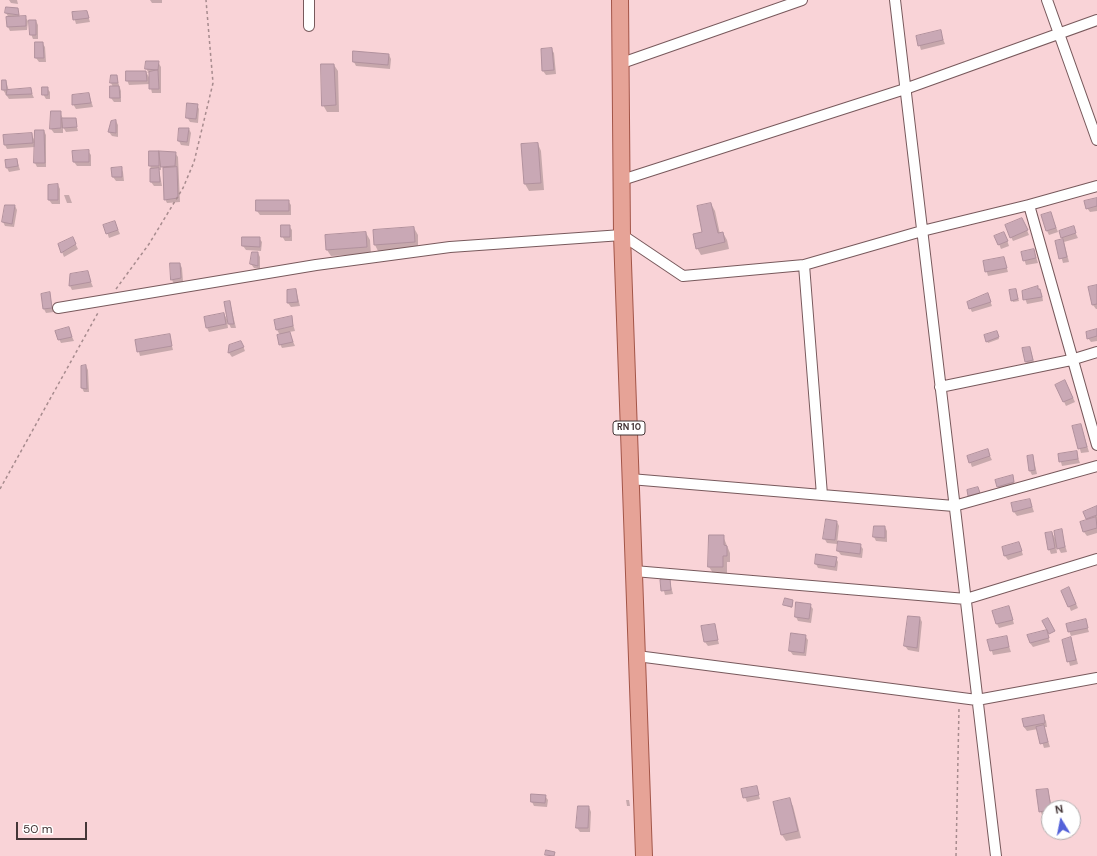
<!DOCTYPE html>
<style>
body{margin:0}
#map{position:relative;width:1097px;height:856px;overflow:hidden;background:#f9d3d7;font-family:"DM Sans",sans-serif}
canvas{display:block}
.north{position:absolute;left:1041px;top:800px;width:40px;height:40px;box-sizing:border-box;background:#fff;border:1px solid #b5afaf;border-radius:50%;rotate:350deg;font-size:11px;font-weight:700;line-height:16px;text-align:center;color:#453637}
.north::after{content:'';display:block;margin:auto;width:14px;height:18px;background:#5462d9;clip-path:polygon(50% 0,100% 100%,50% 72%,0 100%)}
.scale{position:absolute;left:16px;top:822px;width:71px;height:18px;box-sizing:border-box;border:2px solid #453637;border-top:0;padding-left:5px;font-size:12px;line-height:14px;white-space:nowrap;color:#453637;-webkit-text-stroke:3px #fff;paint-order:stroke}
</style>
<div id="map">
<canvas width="1097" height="856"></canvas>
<div class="north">N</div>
<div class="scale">50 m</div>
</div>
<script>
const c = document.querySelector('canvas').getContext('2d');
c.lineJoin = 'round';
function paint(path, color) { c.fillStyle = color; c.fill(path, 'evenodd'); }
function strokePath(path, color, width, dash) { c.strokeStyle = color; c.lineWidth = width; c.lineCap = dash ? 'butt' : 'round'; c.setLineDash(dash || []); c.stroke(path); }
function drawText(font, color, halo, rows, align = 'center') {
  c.font = font + ' "DM Sans",sans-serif'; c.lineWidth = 3; c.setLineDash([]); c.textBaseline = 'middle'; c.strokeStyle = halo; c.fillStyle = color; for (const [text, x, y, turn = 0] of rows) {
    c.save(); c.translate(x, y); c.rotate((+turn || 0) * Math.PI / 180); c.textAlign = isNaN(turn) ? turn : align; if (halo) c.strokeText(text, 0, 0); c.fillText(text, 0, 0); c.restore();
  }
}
paint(new Path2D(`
 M9,0H17L18,4L11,3Z
 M150,0H162V3H152Z
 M17,9L20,17H25L28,21L27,30L10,31L8,27L7,18H9L6,13Z
 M87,12L90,22L76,24L73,13Z
 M36,21L38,25V39H33L31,34Z
 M940,31L945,44L921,50L917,37Z
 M36,43H42L45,47L46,62H39L36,58Z
 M551,49L554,53L556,74L546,75L543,71L542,50Z
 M389,55L391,59L390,69L356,66L354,62Z
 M158,62L161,67V93H152L150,84L129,85L127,80V72H148L146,68ZM146,72L150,73V79Z
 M334,65L338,71L339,112H327L323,105Z
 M116,76L121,91V102H114L111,98V87H113L111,83Z
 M6,81L9,91L30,89L34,98L9,99L3,90Z
 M47,88L50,92V99H46L43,94Z
 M89,94L93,107L76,109L73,104Z
 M197,105L199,109L198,123L190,122L187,117Z
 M52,112H60L63,119H75L78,131L66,132L63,127V133H54L51,129Z
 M116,121L118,125V137L112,136L109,132Z
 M189,129L191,133L189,146L181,145L179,141Z
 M44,131L46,135V167H37L35,163V147L7,149L5,145L31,134L35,141Z
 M538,144L541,151L544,190L529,191L525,184L522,145Z
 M88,151L91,155V166H77L74,162Z
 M150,152L175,153L178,157L180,202L167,203L165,199L164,170L161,165V170H159L162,186H154L151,182Z
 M17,160L20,170L9,172L7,168Z
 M121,168L123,172L124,181H116L113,177Z
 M58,185L60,189V204H52L49,200Z
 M64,195H69L72,203H67Z
 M1097,199V211L1090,212L1087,208Z
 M288,201L291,205V215H260L257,211Z
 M711,204L715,211L720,234L723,233L727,240L729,249L701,255L697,248Z
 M15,206L17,210L14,227L5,226L3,222Z
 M1051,214L1058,232L1049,235L1047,231Z
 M1024,223L1029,235L1013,241L1011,237Z
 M105,226L117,227L120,234L109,238Z
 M289,226L292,230V241H285L282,236Z
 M414,228L418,235V249L378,251L375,245Z
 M1073,228L1078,238L1064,242L1069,262L1063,263L1057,242L1063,240L1060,232Z
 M366,233L370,240L371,254L331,256L327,250Z
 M1006,237L1009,246L1001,249L999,244Z
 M243,238H259L262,242L261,251L246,250L243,246Z
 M75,243L78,249L64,257L59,244Z
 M1034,250L1038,263L1026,265L1022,253Z
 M258,253L260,257V269L254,268L251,264Z
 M1004,258L1008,272L988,276L984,262Z
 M180,264L182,268L183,282L174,284L172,280Z
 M89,277L93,287L72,290L70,286Z
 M1037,287L1042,294L1043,301L1027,304L1023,292Z
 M1097,287V309H1096L1093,305Z
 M296,290L300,306L291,307L288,303Z
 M1016,290L1019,301L1013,302L1012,300Z
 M49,293L54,312L46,313L44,309Z
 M988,295L992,306L972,312L970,308Z
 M230,302L236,328H231L227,320L228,328L209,332L207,328L224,314L228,321Z
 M291,317L295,331L289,332L295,346L282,348L280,344V335L277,330Z
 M68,328L74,341L61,343L59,339Z
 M1097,330V341L1091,342L1088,338Z
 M997,333L999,339L988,343L987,341Z
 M169,335L173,350L140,356L136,341Z
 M230,346H243L245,351L232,357L229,353Z
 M1030,348L1035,365L1029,366L1026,362Z
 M86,366L88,370L89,392H84L82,388Z
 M1056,385H1067L1075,402L1066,406Z
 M1081,425L1089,452L1081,453L1074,427Z
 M987,450L992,460L972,467L968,457Z
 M1076,452L1080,463L1062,466L1059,454Z
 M1033,456L1037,474L1032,475L1030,471Z
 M1012,476L1016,487L1000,491L998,487Z
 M1030,500L1034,512L1017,516L1014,512Z
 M1097,508V533L1087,536L1084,532L1088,521L1084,512Z
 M837,522L839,526L837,544L827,543L824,538Z
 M875,527H885L887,531V542L876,541L874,537Z
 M1061,530L1067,552L1061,553L1056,544L1057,553L1051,554L1049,549L1052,533L1057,541Z
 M723,536L730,553V562H727V573H713L709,567Z
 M1019,543L1023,555L1008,560L1005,556Z
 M860,545L863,549L862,558L841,555L838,551Z
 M836,558L838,562L837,571L818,568L816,564Z
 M669,579L673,594L665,595L661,580Z
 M1069,588L1078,608L1071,611L1062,591Z
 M793,601L792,608L784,605Z
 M810,605L813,609L811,623L798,621L796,617Z
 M1009,607L1014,624L999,628L997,624Z
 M920,618L922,622L919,652L908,650L905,646Z
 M1085,620L1089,632L1071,636L1067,625Z
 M714,625L719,644L708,646L705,642Z
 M1046,631L1050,642L1033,647L1030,643Z
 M805,636L808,640L806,656L793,655L790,651Z
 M1006,637L1011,652L993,655L989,641Z
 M1071,639L1078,664L1070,666L1063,640Z
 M1043,716L1046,721L1047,727H1044L1050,747L1044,748L1038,729L1027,731L1024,727Z
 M756,787L760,799L747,802L742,790Z
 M1048,790L1052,808H1049V815L1043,816L1040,811Z
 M545,796L548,800L547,807L534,806L532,802Z
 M789,799L793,806L801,838L786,841L782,835L774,803Z
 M626,800H629L630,806H627Z
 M589,807L591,812L590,832H580L577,828Z`), '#0003');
const building = new Path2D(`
 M6,7L18,8L19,15L5,13Z
 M87,11L89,18L73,20L72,12Z
 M26,16V26L7,27L6,17Z
 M29,20H36V35H30Z
 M941,30L943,40L918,46L916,36Z
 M35,42H43L44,58H35Z
 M552,48L554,70L542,71L541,49Z
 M353,51L389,54L388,65L353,62Z
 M146,61H159L158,70L145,69Z
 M321,64H334L336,105L322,106Z
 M158,70L159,89H149V72Z
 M126,71H146L147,81H126Z
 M111,75H117L118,83H110Z
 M2,80H6L7,90H2Z
 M110,86H119L120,98H110Z
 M42,87H48V95H42Z
 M31,88L32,94L6,95L7,90Z
 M89,93L91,103L72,105V95Z
 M187,103L198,104L196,119L186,118Z
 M51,111H61V128L50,129Z
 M62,118H76L77,127L63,128Z
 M116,120V133L108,132L111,121Z
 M179,128H189L187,142L178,141Z
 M35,130H44L45,163H34Z
 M32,133L33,143L4,145L3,135Z
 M538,143L541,183L524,184L521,144Z
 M89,150V162H73L72,151Z
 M149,151H159V166H149Z
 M159,151L176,152L175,166L161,167Z
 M17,159L18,166L6,168L5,160Z
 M122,167V177H112L111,168Z
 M177,167L178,198L164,200L163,168Z
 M159,168L160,182H150V169Z
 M58,184V200H48V185Z
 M1097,198V206L1086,209L1084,201Z
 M256,200H289V211H256Z
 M711,203L718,233L723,232L725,242L696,249L693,234L702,232L697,206Z
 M5,205H15L12,224L2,222Z
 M1051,212L1056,228L1046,231L1041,215Z
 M1022,218L1028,230L1010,238L1005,225Z
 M115,221L118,230L106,234L103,225Z
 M281,225H290V237H281Z
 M1074,226L1076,233L1061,238L1059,231Z
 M414,227L415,242L374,245L373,230Z
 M366,232L367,247L326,250L325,235Z
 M1004,232L1008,241L998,245L994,236Z
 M73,237L76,244L61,253L58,244Z
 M242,237H260V247L242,246Z
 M1063,239L1067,257L1059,259L1055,241Z
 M1034,249L1036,258L1023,261L1021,252Z
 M252,252H258V266L250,264Z
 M1004,257L1007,268L985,272L983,261Z
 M170,263H180L181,278L171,280Z
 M88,271L91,282L69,286L70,274Z
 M1097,285V304L1092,305L1088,287Z
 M1038,286V289H1040L1042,297L1023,300L1022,291Z
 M296,289L298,302L287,303V290Z
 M1016,289L1018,299L1011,301L1009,290Z
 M50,292L52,308L43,309L41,294Z
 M988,293L991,302L969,309L967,302Z
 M230,301L234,324H228L224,302Z
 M224,313L226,324L206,328L204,317Z
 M292,316L293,326L276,330L274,320Z
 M69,327L72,337L58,340L55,331Z
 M1097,329V336L1087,339L1086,332Z
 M997,331L999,337L986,342L984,335Z
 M290,332L293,342L279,345L277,335Z
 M170,334L172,346L137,352L135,340Z
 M241,341L244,347L228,353L229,345Z
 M1030,347L1033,360L1025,362L1022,348Z
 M86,365L87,389L81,388V366Z
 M1065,380L1073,398L1063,402L1055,385Z
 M1081,424L1087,447L1078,449L1072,426Z
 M988,449L990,456L969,463L967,456Z
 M1077,451L1078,459L1059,462L1058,454Z
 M1033,455L1035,470L1029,471L1027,456Z
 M1013,475L1014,482L997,487L995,480Z
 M978,487L980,493L968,496L967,490Z
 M1030,499L1032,507L1013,512L1011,503Z
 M1097,506V515L1086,519L1083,512Z
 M1096,517L1097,528L1083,532L1080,522Z
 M826,519L837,521L835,540L823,539Z
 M874,526H885V538L873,537Z
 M1062,529L1065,547L1057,549L1054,531Z
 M1052,532L1055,548L1048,550L1045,533Z
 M709,535H724V545L727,546V556H723V567H708Z
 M838,541L861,544L860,554L837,551Z
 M1019,542L1022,551L1004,556L1002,547Z
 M816,554L837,557L835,567L815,564Z
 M670,578L671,590L661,591L660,580Z
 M1069,587L1076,604L1068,607L1061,591Z
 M785,598L793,600L792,607L783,605Z
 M796,602L811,604L809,619L795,617Z
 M1009,606L1013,620L996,624L992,611Z
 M908,616L920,617L917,648L904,646Z
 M1048,618L1055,631L1049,634L1042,621Z
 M1086,619L1088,628L1068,632L1066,624Z
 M715,624L718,640L704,642L701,626Z
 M1047,630L1049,638L1030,643L1027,635Z
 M791,633L806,635L804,653L789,651Z
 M1007,636L1009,647L990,651L987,640Z
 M1071,637L1076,660L1067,662L1062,640Z
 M1044,715L1045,723L1024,727L1022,719Z
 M1044,725L1048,742L1040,744L1036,727Z
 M757,786L759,795L743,798L741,789Z
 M1048,789L1051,808H1049V810L1039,812L1036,790Z
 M531,794L546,795L545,803L531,802Z
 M790,798L798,831L781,835L773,802Z
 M578,806H589L588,828H576Z
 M546,850L555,852L554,856L545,855Z`);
paint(building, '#c9a8b5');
strokePath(building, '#b1919d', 1);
const minor = new Path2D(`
 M895,0L996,856
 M1047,0L1097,140
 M309,26V0
 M622,63L802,0
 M622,180L905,89L1097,20
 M1029,205L1097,445
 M804,265L822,495
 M58,308L316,265L450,247L622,235L683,276L804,265L922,231L1029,205L1097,186
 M940,387L1071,360L1097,352
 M630,479L954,506L1097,466
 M634,571L966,599L1097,559
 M637,656L977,700L1097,678`);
const primary = new Path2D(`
 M620,0L622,235L644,856`);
strokePath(minor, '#78595c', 12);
strokePath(primary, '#a35548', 18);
strokePath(new Path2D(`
 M116,289L149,244L183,188L194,162L213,83L206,0
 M0,489L99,311
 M956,856L959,708`), '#a78b8e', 1.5, [3, 3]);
strokePath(minor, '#fff', 10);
strokePath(primary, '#e6a397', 16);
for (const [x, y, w] of [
 [629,428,32]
]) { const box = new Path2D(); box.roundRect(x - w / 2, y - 7, w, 14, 3); c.fillStyle = '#fff'; c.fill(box); strokePath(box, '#453637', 1); }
drawText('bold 9px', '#453637', null, [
 ["RN 10",629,428]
]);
</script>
